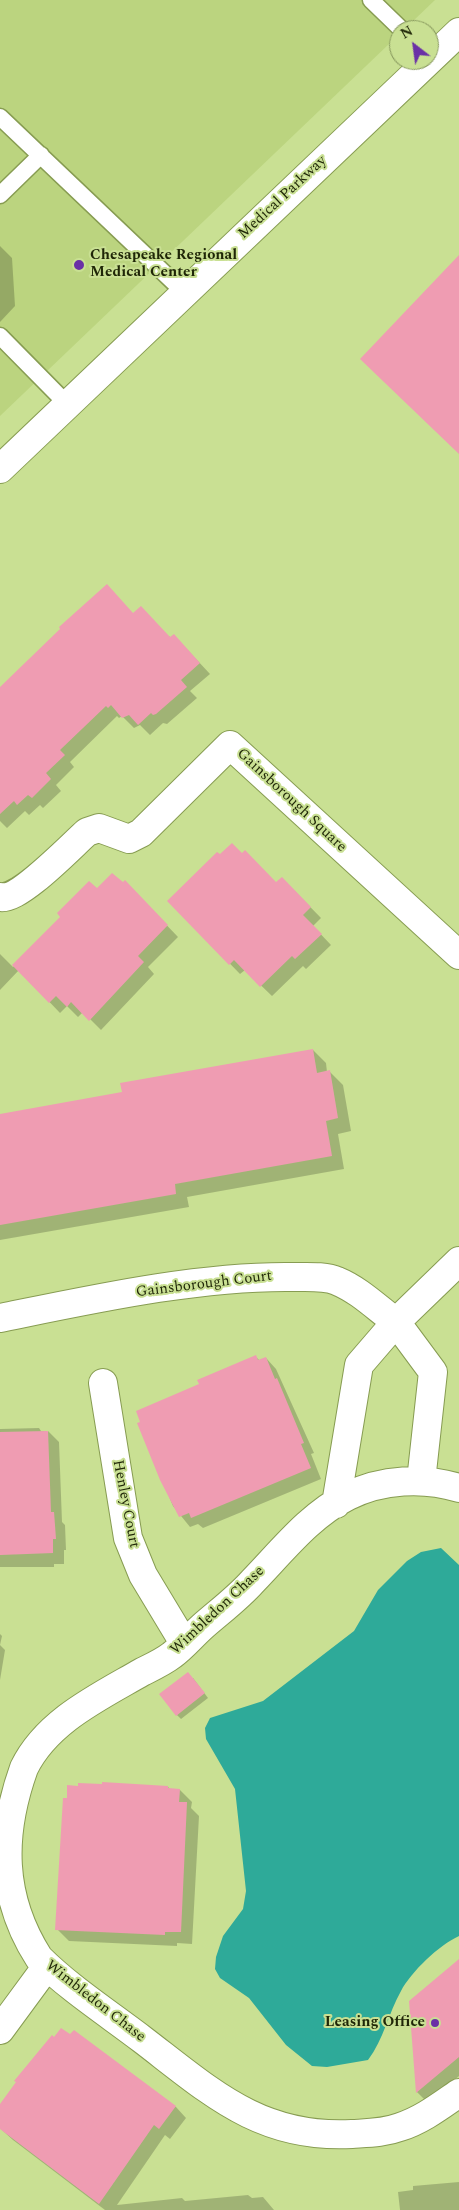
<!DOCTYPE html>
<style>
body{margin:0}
#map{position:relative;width:459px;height:2210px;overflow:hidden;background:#c9e093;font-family:Spectral,serif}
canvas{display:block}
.north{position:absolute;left:389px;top:20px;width:50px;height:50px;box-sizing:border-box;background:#c9e093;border:1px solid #85965b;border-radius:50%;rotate:330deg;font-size:14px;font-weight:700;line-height:20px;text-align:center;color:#1f2607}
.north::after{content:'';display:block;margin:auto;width:18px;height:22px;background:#6a30a6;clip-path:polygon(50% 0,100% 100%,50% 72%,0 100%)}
</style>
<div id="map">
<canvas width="459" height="2210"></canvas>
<div class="north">N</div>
</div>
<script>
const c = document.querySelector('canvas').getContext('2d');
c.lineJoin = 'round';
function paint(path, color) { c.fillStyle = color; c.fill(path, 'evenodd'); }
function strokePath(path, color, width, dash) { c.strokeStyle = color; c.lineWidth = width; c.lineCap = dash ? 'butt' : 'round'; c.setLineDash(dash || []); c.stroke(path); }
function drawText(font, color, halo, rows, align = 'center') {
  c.font = font + ' Spectral,serif'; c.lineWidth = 4; c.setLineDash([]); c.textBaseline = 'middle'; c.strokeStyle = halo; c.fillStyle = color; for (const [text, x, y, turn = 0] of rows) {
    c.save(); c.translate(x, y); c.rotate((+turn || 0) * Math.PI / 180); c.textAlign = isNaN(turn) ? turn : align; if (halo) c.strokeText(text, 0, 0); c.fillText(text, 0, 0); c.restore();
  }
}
paint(new Path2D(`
 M0,0H435L0,416Z`), '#bbd47f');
paint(new Path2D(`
 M441,1548L459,1565V1936C439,1945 411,1972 401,1991C388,2014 384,2039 368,2060L327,2067L312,2066L286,2045L249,1998L220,1978L215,1969L216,1957L223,1936L243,1909L246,1891L235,1789L206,1739L205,1728L210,1718L263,1701L354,1631L378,1590L407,1561L421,1552Z`), '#2eaa99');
paint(new Path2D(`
 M0,246L12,258L15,306L0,322Z
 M134,614L184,646L210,674L190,691L197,698L167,724L163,723L150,735L140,725L134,728L122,716L119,718L117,716L70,762L74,767L56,785L61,791L43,808L40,805L29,815L25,811L7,828L0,821V688Z
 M282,878L321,918L313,926L331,945L306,969L303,966L272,996L245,970L240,974L169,901L276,884Z
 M97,890L135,892L178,937L148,967L154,974L101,1030L83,1012L78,1017L67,1006L60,1013L19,970L0,990V954L13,967L62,917Z
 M313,1050L326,1063L327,1072H330L343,1085L351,1131L338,1134L344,1169L187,1197L189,1207L0,1240V1115L124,1094Z
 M256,1357L260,1361L266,1358L276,1369L314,1453L311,1454L321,1479L203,1528L198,1524L190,1527L173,1506L138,1424L201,1385Z
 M39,1428L41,1431H48L59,1442L62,1522L65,1525L66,1550H64V1564H54V1567H0V1429Z
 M0,1634L2,1636L0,1645L5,1650L0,1680Z
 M193,1678L208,1698L181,1719L177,1715Z
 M168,1787L170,1789L180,1790L192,1802L191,1808L199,1816L192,1944L177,1943V1946L69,1941L57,1929Z
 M459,1960V2076L428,2103L417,2092L410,2002Z
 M74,2032L176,2107L186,2118L170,2139L165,2135L117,2205L182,2198L185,2201L248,2195L252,2198L263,2197L274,2210H105L13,2140L2,2130L0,2124V2108L55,2038L70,2036Z
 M459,2182V2210H400L398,2192L413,2190V2186Z`), '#0003');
paint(new Path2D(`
 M459,255V454L360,359Z
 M107,584L133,613L141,606L170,637L174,634L200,663L181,680L187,687L156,714L153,715L151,713L138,725L129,715L122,718L111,705L108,708L106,706L60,750L65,755L46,773L51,779L32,798L28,795L17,805L14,801L0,814V687L60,629L59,627Z
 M232,843L242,853L245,850L276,882L282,877L311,907L303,915L322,934L295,959L292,956L260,987L234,960L229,965L167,901L217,852L220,854Z
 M112,873L123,882L125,880L168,925L138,956L144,962L89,1021L71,1002L67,1007L56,996L49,1003L12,965L60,917L57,913L89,881L97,888Z
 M313,1049L317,1073L330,1070L338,1118L326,1121L332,1156L175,1184L176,1194L0,1225V1114L122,1092L120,1083Z
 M256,1355L258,1360L266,1357L275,1379L277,1378L304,1443L301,1444L311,1468L191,1518L189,1513L179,1517L160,1480L137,1423L140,1422L136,1411L199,1384L197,1380Z
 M48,1431L51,1512H54L56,1539H53V1553L0,1555V1432Z
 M188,1672L205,1693L176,1716L159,1694Z
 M102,1782L168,1786V1788L180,1789L179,1802H187L181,1932H165V1935L55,1930L63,1798H67V1785L78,1786V1783L102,1784Z
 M459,1959V2057L416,2093L409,2001Z
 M61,2028L70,2034L74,2030L176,2106L159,2129L154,2125L99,2204L0,2129V2104L16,2082L14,2081L52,2035L54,2037Z`), '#ef9cb2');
const lane = new Path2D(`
 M371,0L402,30
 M0,117L184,292
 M0,195L41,155
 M0,336L68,405`);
const street = new Path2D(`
 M0,897C19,901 71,846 87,832L99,828L129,839L141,833L230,745L459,955
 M0,1318C93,1299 202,1275 296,1277C308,1277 326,1276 337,1281C359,1290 377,1308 396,1322L459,1261
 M103,1383L128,1538L143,1575L184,1643
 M459,1488C424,1477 382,1479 348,1496C310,1515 283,1550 253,1581C238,1598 219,1612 202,1627C192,1636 183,1647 172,1655C163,1662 152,1667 142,1672C99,1697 47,1721 24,1768C0,1835 0,1897 39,1958C69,1988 109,2014 143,2040C211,2092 260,2139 352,2134C368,2133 384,2133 400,2127C422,2120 440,2106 459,2093
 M336,1504L359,1365L396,1322L433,1372L421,1481
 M0,2030L47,1966`);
const secondary = new Path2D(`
 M0,469L459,32`);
strokePath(lane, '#879c52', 19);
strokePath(street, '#879c52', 30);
strokePath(secondary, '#879c52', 30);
strokePath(lane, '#fff', 16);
strokePath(street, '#fff', 28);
strokePath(secondary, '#fff', 28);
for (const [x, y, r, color] of [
 [79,265,6,"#6a30a6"],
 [435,2023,5,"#6a30a6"]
]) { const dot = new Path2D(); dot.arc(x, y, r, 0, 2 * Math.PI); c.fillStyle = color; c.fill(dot); strokePath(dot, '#c9e093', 2); }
drawText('15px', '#1f2607', '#c9e093', [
 ["Medical Parkway",283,198,-43],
 ["Gainsborough Square",291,801,43],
 ["Gainsborough Court",204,1285,-7],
 ["Henley Court",125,1504,79],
 ["Wimbledon Chase",218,1611,-43],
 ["Wimbledon Chase",95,2002,38]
]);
drawText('bold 15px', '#1f2607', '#c9e093', [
 ["Chesapeake Regional",90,256],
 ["Medical Center",90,273],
 ["Leasing Office",425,2023,"right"]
], 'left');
</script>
